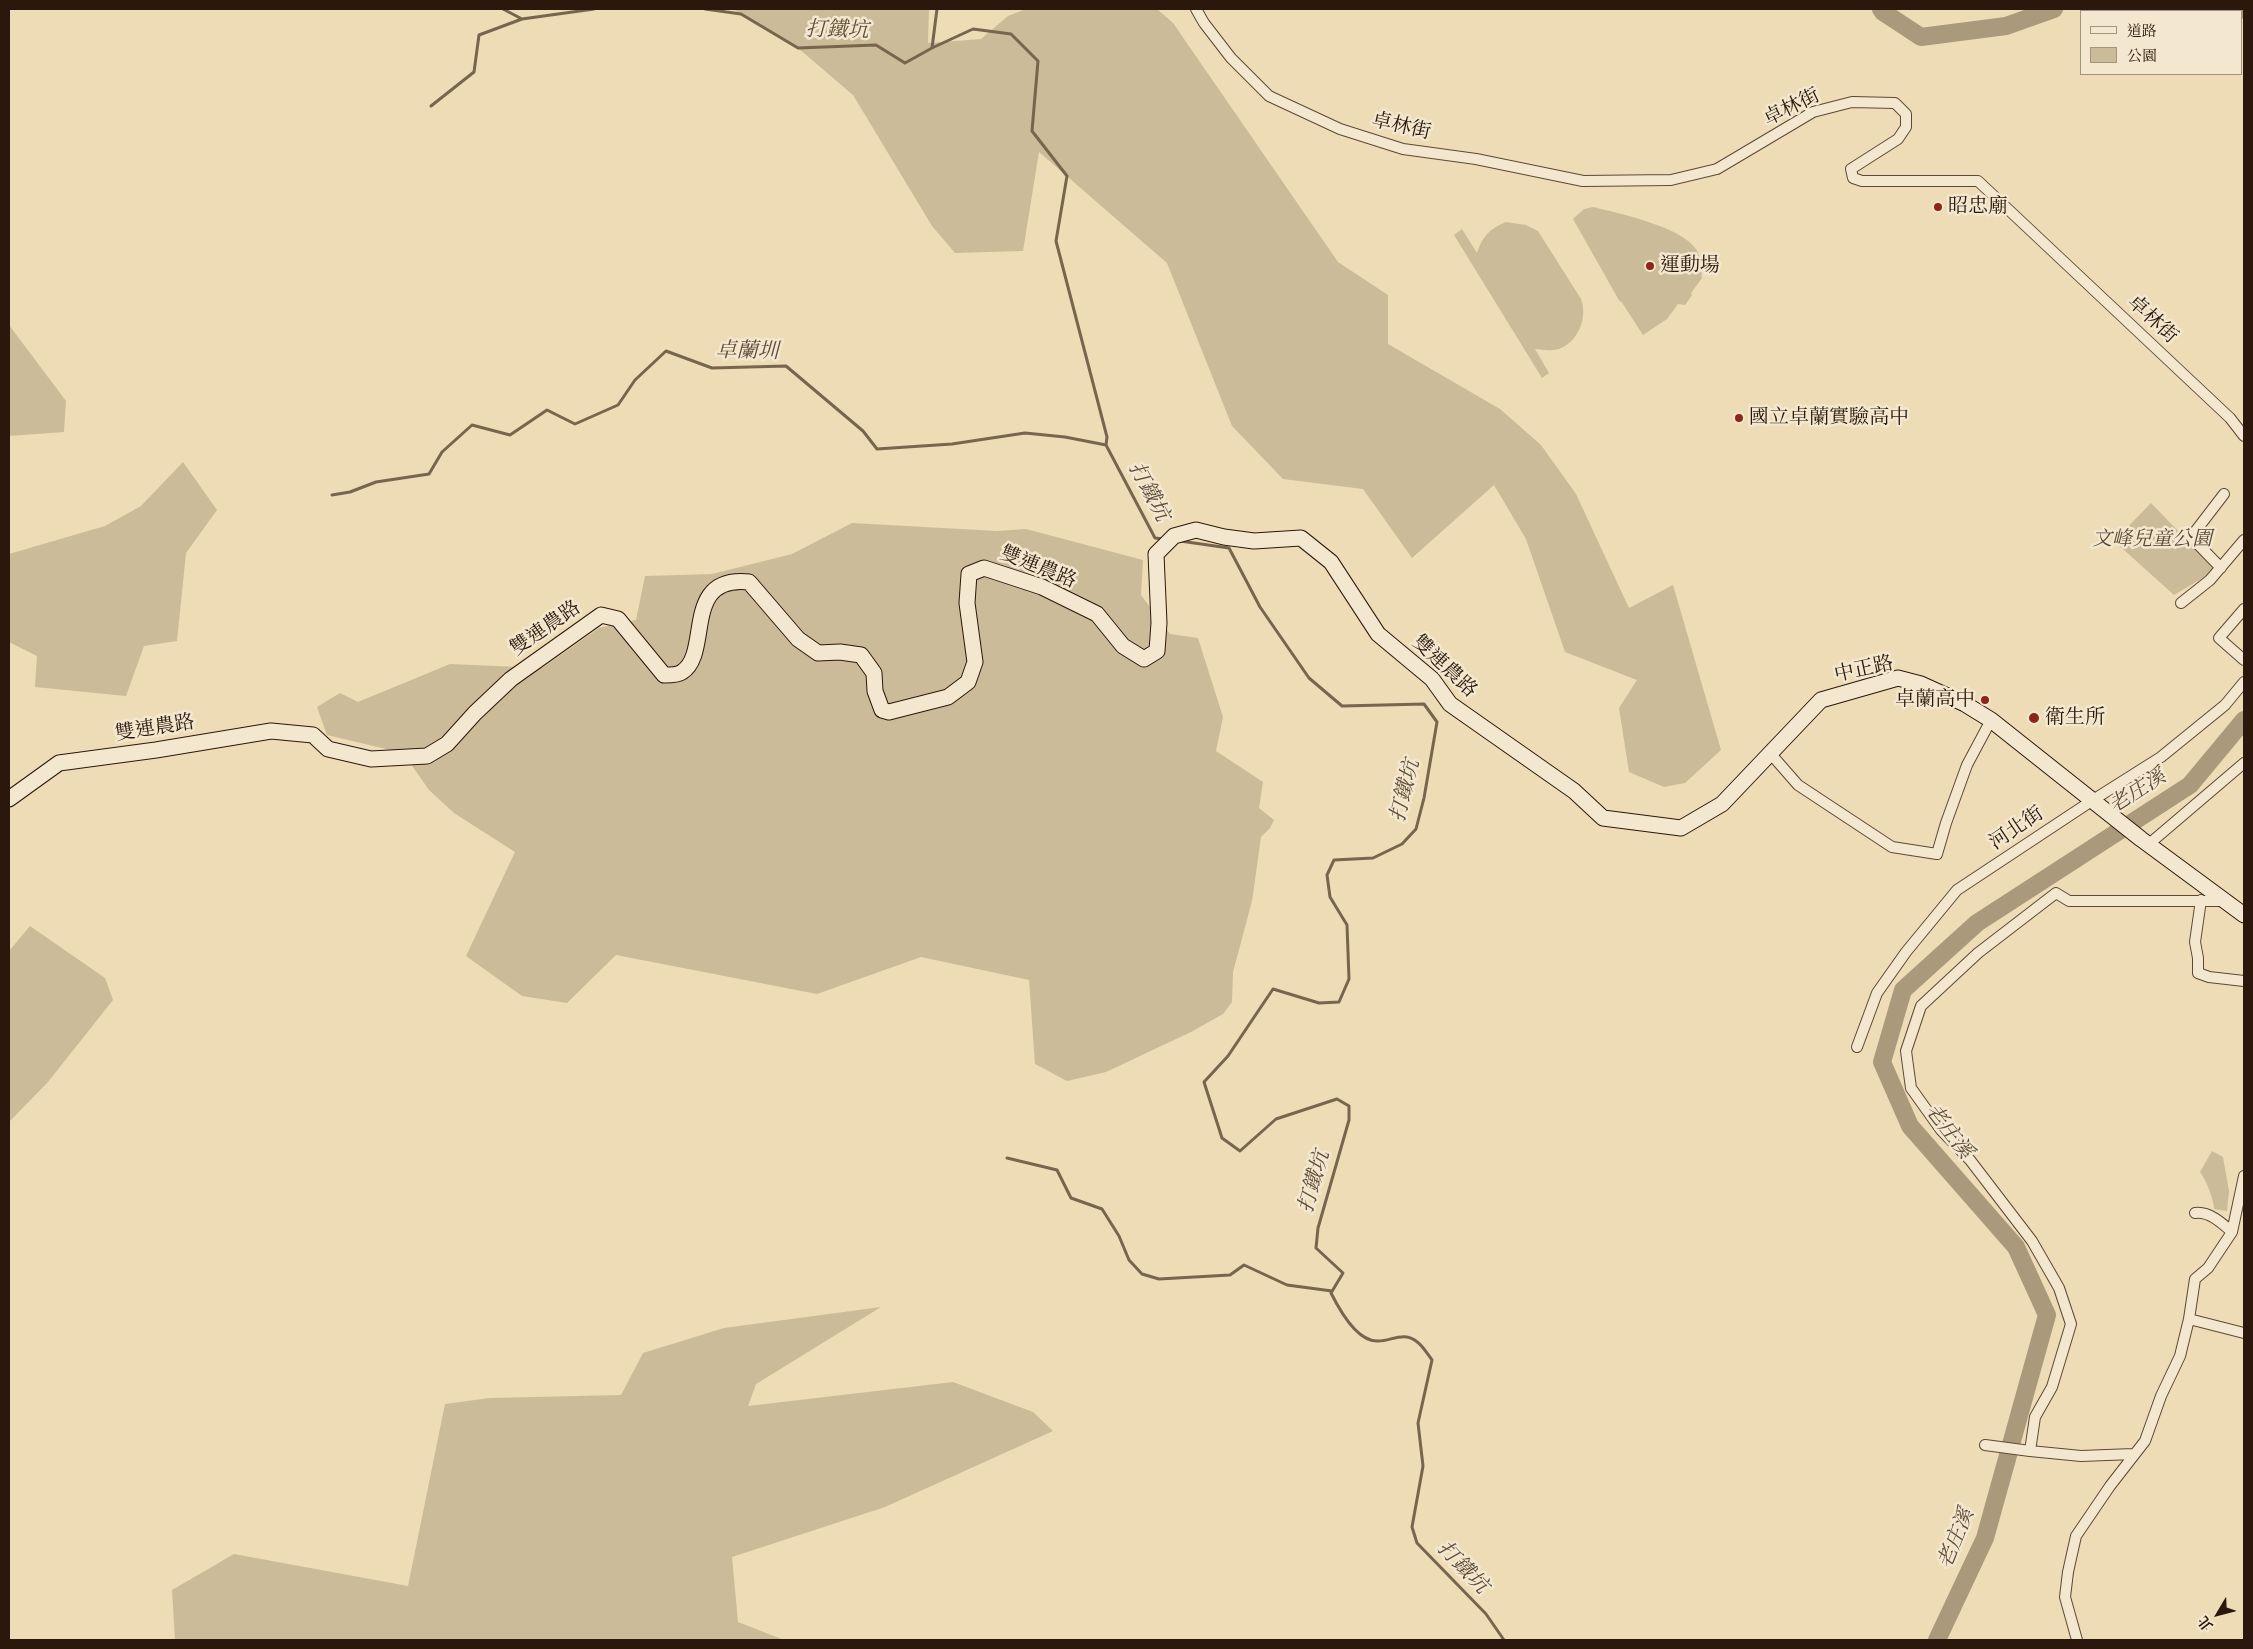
<!DOCTYPE html>
<meta charset="utf-8">
<style>
body{margin:0}
#map{position:relative;width:2253px;height:1649px;overflow:hidden;background:#eddcb5;font-family:"Libre Bodoni","Noto Serif TC",serif}
canvas{display:block}
.frame{position:absolute;inset:0;border:10px solid #2b170b;pointer-events:none}
.legend{position:absolute;left:2080px;top:10px;width:162px;height:65px;box-sizing:border-box;background:#f3e8cf;border:1px solid #a39481;margin:0;padding:6px 9px;list-style:none;font-size:15px;color:#2b170b}
.legend li{display:flex;align-items:center;gap:10px;height:25px}
.legend b{width:25px;border:1px solid #a39481}
.north{position:absolute;left:2193px;top:1589px;width:50px;height:50px;-webkit-text-stroke:4px #f3e8cf;paint-order:stroke;rotate:233deg;font-size:14px;font-weight:700;line-height:20px;text-align:center;color:#2b170b}
.north::after{content:'';display:block;margin:auto;width:18px;height:22px;background:#2b170b;clip-path:polygon(50% 0,100% 100%,50% 72%,0 100%)}
</style>
<div id="map">
<canvas width="2253" height="1649"></canvas>
<div class="frame"></div>
<ul class="legend">
<li><b style="height:6px;background:#f3e8cf"></b>道路</li>
<li><b style="height:14px;background:#ccbb98"></b>公園</li>
</ul>
<div class="north">北</div>
</div>
<script>
const c = document.querySelector('canvas').getContext('2d');
c.lineJoin = 'round';
function paint(path, color) { c.fillStyle = color; c.fill(path, 'evenodd'); }
function strokePath(path, color, width, dash) { c.strokeStyle = color; c.lineWidth = width; c.lineCap = dash ? 'butt' : 'round'; c.setLineDash(dash || []); c.stroke(path); }
function drawText(font, color, halo, rows, align = 'center') {
  c.font = font + ' "Libre Bodoni","Noto Serif TC",serif'; c.lineWidth = 5; c.setLineDash([]); c.textBaseline = 'middle'; c.strokeStyle = halo; c.fillStyle = color; for (const [text, x, y, turn = 0] of rows) {
    c.save(); c.translate(x, y); c.rotate((+turn || 0) * Math.PI / 180); c.textAlign = isNaN(turn) ? turn : align; if (halo) c.strokeText(text, 0, 0); c.fillText(text, 0, 0); c.restore();
  }
}
paint(new Path2D(`
 M733,9H929L928,43L981,39L1008,16L1026,9H1157L1173,23L1338,262L1388,295V344L1500,409L1541,445L1576,494L1629,608L1673,585L1721,750L1685,783L1664,787L1629,772L1619,708L1637,680L1565,652L1526,539L1494,485L1412,558L1363,489L1283,479L1232,426L1167,263L1039,152L1023,251L955,253L932,226L853,95L798,48Z
 M1593,207C1617,213 1691,228 1699,255C1702,262 1701,271 1702,278L1691,293L1692,295L1685,305L1678,304L1667,319L1643,335L1621,301L1620,302L1573,219L1584,209Z
 M1506,222L1526,225L1538,231L1581,299C1588,318 1578,342 1559,349C1551,351 1543,350 1535,349L1549,373L1542,378L1454,235L1462,229L1477,253C1482,237 1490,228 1506,222Z
 M9,325L66,401L64,432L9,436Z
 M183,462L217,510L186,553L177,641L144,646L126,696L35,687L37,656L9,642V554L105,526L141,506Z
 M2151,503L2216,570L2174,595L2114,541Z
 M852,523L997,531L1026,529L1143,560L1141,595L1170,634L1198,638L1223,717L1216,751L1263,782L1259,808L1274,820L1270,828L1261,837L1252,901L1233,972L1232,1002L1223,1014L1191,1032L1106,1072L1067,1081L1035,1064L1029,980L921,957L817,994L616,955L567,1003L522,996L466,956L515,852L454,813L429,790L403,753L327,735L317,707L340,693L358,702L450,664L542,668L599,628L636,620L645,576L712,574L792,554Z
 M30,926L105,978L113,1000L48,1082L9,1122V951Z
 M2212,1151L2223,1157L2229,1191L2227,1211L2214,1209C2214,1199 2206,1180 2200,1172Z
 M881,1307L756,1384L748,1406L953,1382L1033,1412L1053,1431L885,1507L732,1557L738,1622L784,1640H175L172,1590L234,1554L408,1586L445,1404L490,1398L621,1395L643,1353L724,1328Z`), '#ccbb98');
strokePath(new Path2D(`
 M503,9L522,19L594,9
 M705,9L741,14L798,48L876,45L905,63L932,48L973,29L1011,34L1038,61L1032,131L1067,176L1056,241L1107,437L1106,445L1155,538L1164,539
 M932,48L937,9
 M431,106L474,72L479,35L522,19
 M332,495L350,492L376,482L429,474L442,452L472,425L510,435L547,410L575,424L618,405L635,380L666,351L712,368L786,366L863,431L877,449L952,444L1025,433L1065,437L1106,445
 M1180,541L1229,548L1260,607L1309,678L1342,706L1424,704L1437,722L1424,798L1416,829L1402,844L1373,858L1334,860L1327,875L1330,897L1347,925L1349,979L1339,1002L1319,1003L1273,989L1228,1056L1204,1082L1222,1138L1240,1151L1276,1119L1337,1099L1349,1106V1120L1318,1228L1316,1248L1343,1273L1331,1293C1339,1309 1356,1341 1377,1341C1386,1342 1398,1335 1407,1337C1419,1339 1426,1352 1432,1360L1418,1423L1423,1466L1412,1527L1417,1543L1486,1614L1504,1640
 M1007,1158L1057,1170L1071,1198L1102,1209L1119,1236L1129,1260L1142,1274L1159,1279L1230,1275L1244,1265L1287,1285L1332,1291`), '#78654e', 3);
strokePath(new Path2D(`
 M1881,9L1883,12L1921,37L2006,26L2054,9
 M2243,9L2244,10
 M1937,1640L1985,1538L2047,1315L2016,1247L1910,1126L1882,1062L1903,990L1977,923L2190,785L2244,720`), '#ab997b', 18);
const street = new Path2D(`
 M1196,9L1204,23L1231,58L1269,96L1340,129L1403,149L1476,159L1583,181L1671,180L1717,169L1813,112L1852,102L1895,103L1906,114V127L1898,139L1851,169L1853,178L1862,181H1978L2230,418L2244,436
 M2221,568L2191,537L2224,494
 M2181,603L2210,580L2244,540
 M2244,609L2219,638L2244,660
 M1770,753L1798,785L1892,847L1937,854L1946,823L1967,765L1991,720
 M2149,844L2244,763
 M2201,900L2195,942L2198,958V973L2209,977L2244,981
 M1857,1047L1877,993L1906,952L1957,890L2093,800L2161,757L2225,705L2244,682
 M2195,1213C2209,1211 2222,1223 2232,1232
 M2189,1319L2244,1333
 M1985,1445L2030,1451L2081,1456L2133,1454
 M2030,1451L2035,1417L2052,1387L2071,1324L2059,1288L2032,1241L1970,1160L1941,1130L1911,1088L1906,1051L1921,1006L1978,953L2056,893L2069,901H2224
 M2077,1640L2065,1597L2068,1572L2076,1536L2110,1486L2145,1441L2161,1396L2180,1356L2189,1319L2195,1279L2208,1268L2232,1232L2244,1176`);
const secondary = new Path2D(`
 M9,799L59,763L156,750L271,731L313,735L328,749L371,759L427,756L447,744L475,713L511,679L601,615L618,619L664,675C669,675 678,675 682,672C712,653 681,575 749,582L798,639L818,653L840,652L861,655L874,673L875,691L882,710L889,712L948,697L968,682L975,662L967,603L969,574L984,568L1042,587L1097,614L1123,646L1144,659L1157,651L1159,623L1156,554L1174,536L1196,530L1224,537L1254,541L1301,538L1331,562L1378,634L1432,679L1450,704L1574,791L1603,818L1681,828L1722,804L1821,700L1898,678L1921,684L1965,704L1991,720L2141,839L2244,915`);
strokePath(street, '#5c4836', 12);
strokePath(secondary, '#2b170b', 17);
strokePath(street, '#f3e8cf', 10);
strokePath(secondary, '#f3e8cf', 15);
for (const [x, y, r, color] of [
 [1938,207,5,"#8f2418"],
 [1650,266,5,"#8f2418"],
 [1739,418,5,"#8f2418"],
 [1985,700,5,"#8f2418"],
 [2034,718,6,"#8f2418"]
]) { const dot = new Path2D(); dot.arc(x, y, r, 0, 2 * Math.PI); c.fillStyle = color; c.fill(dot); strokePath(dot, '#f3e8cf', 2); }
drawText('20px', '#2b170b', '#f3e8cf', [
 ["卓林街",1792,108,-26],
 ["卓林街",1401,127,13],
 ["卓林街",2152,320,43],
 ["雙連農路",1038,568,22],
 ["雙連農路",546,629,-35],
 ["雙連農路",1444,667,43],
 ["中正路",1864,670,-12],
 ["雙連農路",155,729,-9],
 ["河北街",2017,829,-34]
]);
drawText('20px', '#2b170b', '#f3e8cf', [
 ["昭忠廟",1948,207],
 ["運動場",1660,266],
 ["國立卓蘭實驗高中",1749,418],
 ["卓蘭高中",1975,700,"right"],
 ["衛生所",2045,718]
], 'left');
drawText('italic 20px', '#5b4835', '#f3e8cf', [
 ["文峰兒童公園",2152,540]
]);
drawText('italic 21px', '#5e4b38', '#f3e8cf', [
 ["打鐵坑",837,31,1],
 ["卓蘭圳",747,352,1],
 ["打鐵坑",1148,492,62],
 ["打鐵坑",1406,791,-76],
 ["老庄溪",2138,792,-33],
 ["老庄溪",1948,1132,52],
 ["打鐵坑",1315,1182,-74],
 ["老庄溪",1957,1539,-68],
 ["打鐵坑",1462,1568,46]
]);
</script>
